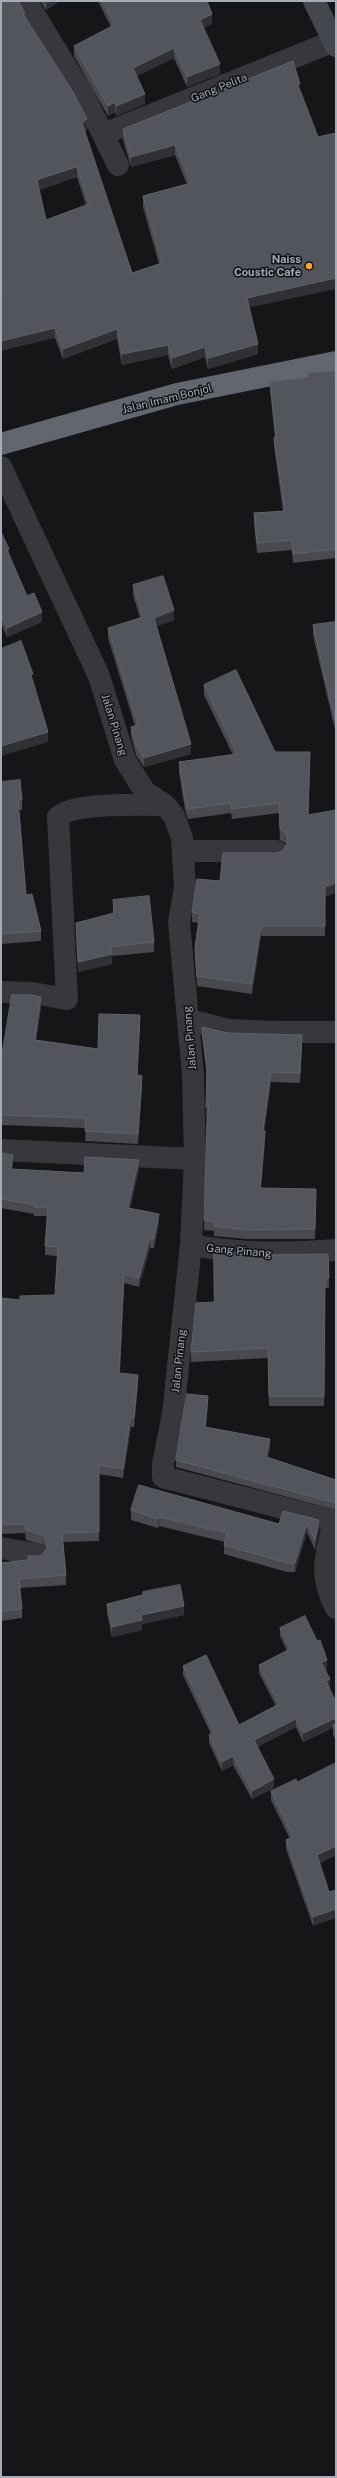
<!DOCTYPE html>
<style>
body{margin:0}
#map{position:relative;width:337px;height:2478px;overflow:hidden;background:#151618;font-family:"Public Sans",sans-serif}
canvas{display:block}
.frame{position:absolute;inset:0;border:2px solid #a6adb8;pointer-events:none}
</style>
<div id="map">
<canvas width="337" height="2478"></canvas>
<div class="frame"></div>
</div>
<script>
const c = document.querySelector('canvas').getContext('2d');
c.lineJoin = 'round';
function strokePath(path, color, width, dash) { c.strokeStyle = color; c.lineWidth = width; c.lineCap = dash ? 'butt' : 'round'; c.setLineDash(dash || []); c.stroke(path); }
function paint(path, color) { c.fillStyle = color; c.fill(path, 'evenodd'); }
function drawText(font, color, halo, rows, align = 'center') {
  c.font = font + ' "Public Sans",sans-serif'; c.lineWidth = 3; c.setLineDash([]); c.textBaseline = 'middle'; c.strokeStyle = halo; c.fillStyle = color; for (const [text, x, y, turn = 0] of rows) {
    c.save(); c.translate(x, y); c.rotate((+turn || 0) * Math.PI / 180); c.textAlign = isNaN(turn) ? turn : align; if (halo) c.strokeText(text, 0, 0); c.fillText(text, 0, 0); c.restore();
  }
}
strokePath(new Path2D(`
 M26,1L84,96L118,165
 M104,134L334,41
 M1,467L99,676L125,760L145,792L165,805L174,816L182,838L185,887L179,922L193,1075L195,1159L191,1245L173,1414L163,1464V1477L334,1521C326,1555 318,1575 336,1608
 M183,851H276
 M1,992L32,993L67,999L58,817C73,802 142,805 165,805
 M189,1020L228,1030L276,1032H336
 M1,1150L195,1159
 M191,1245C243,1254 284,1254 336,1250
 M1,1548L36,1554`), '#36383d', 22);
strokePath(new Path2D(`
 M314,1L336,46`), '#44474d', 22);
strokePath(new Path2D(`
 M1,444L177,394L336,362`), '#62666e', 22);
paint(new Path2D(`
 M1,1L25,17L87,130L84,131L132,273L159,264L143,207V196L187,184L175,155L131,167L123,140V129L293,61L249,308L258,354L208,369L205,357L172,369L168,355L122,365L117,339L63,359L55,338L2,289L1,286ZM77,177L86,205L46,220L39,190Z
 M40,1H60L46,10Z
 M98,1H207L212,24L203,28L220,74L187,87L174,58L137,76L145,104L116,116L115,112L108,116L74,56V46L111,27Z
 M270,382L336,393V558L293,563L292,550L257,553L254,523V513L283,511L274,446V437H275L270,391Z
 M1,532L9,555L27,596L42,622L7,637L1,623Z
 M133,585L174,620L156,626L191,754L144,767L136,755L131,736V727L135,726L108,638V628L140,618L133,595Z
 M336,622V734L313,635V625Z
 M204,685L275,752L310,763L308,815L325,897V936H261L252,994L197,986L195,957V947L198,923L192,922V912L220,881L276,853L283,851L287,844L280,840L279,813L232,819L231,813L188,819L185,810L179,772V762L233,755L204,695Z
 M1,782L22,800V810H19L26,895L41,931V941L1,944Z
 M113,900L154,942V952L112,956V964L78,972L76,923L113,914Z
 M41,1007L36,1040L98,1049L140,1025L137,1076L142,1086L138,1144L85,1141L86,1128L1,1125V1061Z
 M202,1027L227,1033L302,1044L300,1083L271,1082L264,1131L265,1141L261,1188L316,1198L315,1239H247L214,1236V1231L204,1230L207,1117H206L207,1077L202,1036Z
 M1,1153L13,1164L12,1169L84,1173L139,1169L130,1209L159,1223L154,1248H150L139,1287L124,1283L120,1373L138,1385L134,1427H131L123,1478L99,1474V1541L63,1542L66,1575V1585L20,1588L22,1609V1618L1,1621V1563L28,1560L41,1556L46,1549L44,1545L26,1540L25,1533L1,1534V1298L20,1300L55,1295L57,1256L45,1255V1246L47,1216H34V1214L1,1208Z
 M328,1254L329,1288H325L324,1406H269L268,1358L191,1362V1352L214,1302L263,1255Z
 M208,1404L206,1427L270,1447L268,1457L336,1480V1510L176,1467V1460Z
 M131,1510L279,1524L319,1520V1530L315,1550L307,1532L295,1572H287L224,1554V1545L225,1542L159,1526L158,1528L131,1520Z
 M143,1592L184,1615L142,1624V1630L112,1637L107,1613V1604L143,1595Z
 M280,1628L327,1669L325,1670L330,1688H329L336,1702V1741L333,1735V1728L303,1742L296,1727L257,1747L274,1788L252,1799L233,1765L222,1771L209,1743V1735L211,1734L183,1675V1666L239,1725L276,1706L259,1673V1665L287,1651L280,1636Z
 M271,1791L336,1855L320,1863L313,1926L286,1849V1840L290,1839L271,1800Z`), '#484a50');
paint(new Path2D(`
 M46,1H60L46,10Z
 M212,14V24L200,29V20Z
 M174,48V58L133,78V68Z
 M220,64V74L187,87V77Z
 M145,94V104L116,116V106Z
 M115,102V112L108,116V106Z
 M87,119V130L82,133V123Z
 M175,145V155L131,167V157Z
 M77,167V177L37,191V180Z
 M336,278V289L247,308V298Z
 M55,328V338L1,351V341Z
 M117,329V339L63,359V349Z
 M258,344V354L208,369V358Z
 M168,345V355L122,365V354Z
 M205,347V357L172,369V358Z
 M9,549V558L7,550Z
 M174,610V620L154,627V618Z
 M42,612V622L7,637V628Z
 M48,732V742L1,756V746Z
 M191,744V754L144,767V758Z
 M336,883V893L325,897V887Z
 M261,926V936L252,994V984Z
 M112,954V964L78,972V962Z
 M41,997V1007L35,1050V1040Z
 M140,1015V1025L137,1086V1075Z
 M302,1035V1044L300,1083V1073Z
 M271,1072V1082L263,1141V1131Z
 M142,1076V1086L138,1144V1134Z
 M265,1131V1141L260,1198V1188Z
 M13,1155V1164L11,1178V1169Z
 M139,1160V1169L128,1217V1208Z
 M159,1214V1223L154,1248V1239Z
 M150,1238V1248L139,1287V1278Z
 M124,1274V1283L119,1383V1373Z
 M138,1375V1385L134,1427V1418Z
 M208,1396V1404L205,1435V1427Z
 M131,1417V1427L123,1478V1469Z
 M270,1439V1447L266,1464V1457Z
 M159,1517V1526L158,1528V1519Z
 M319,1520V1530L315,1550V1540Z
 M307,1523V1532L295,1572V1563Z
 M184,1606V1615L142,1624V1630L112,1637V1627L141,1615Z
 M327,1660V1669L321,1671V1662Z
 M330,1679V1688L326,1690V1681Z
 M336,1718V1726L333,1725V1728L303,1742V1733Z
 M296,1719V1727L254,1749V1740Z
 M233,1756V1765L222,1771V1762Z
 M274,1779V1788L252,1799V1791Z
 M336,1846V1855L317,1864V1855Z
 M336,1909V1918L313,1926V1917Z`), '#2f3135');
const building = new Path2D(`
 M1,1H18L25,13L23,14L73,92L87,119L82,123L132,273L162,263L143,196L191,183L175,145L131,157L123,129L293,61L300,84L298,85L318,137L336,133V278L247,298L258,344L208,358L205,347L172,358L168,345L122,354L117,329L63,349L55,328L1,341V289L4,288L1,276ZM77,167L89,204L46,220L37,180Z
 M103,1H207L212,14L200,20L220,64L187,77L174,48L133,68L145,94L116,106L115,102L108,106L74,46L114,25Z
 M334,371L336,393V549L293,554L292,540L257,543L254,513L285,511L274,437H276L270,382L308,377V373Z
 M1,532L9,549L7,550L27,596L34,593L42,612L7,628L1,614Z
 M163,576L174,610L154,618L191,744L144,758L136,745L131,727L138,725L108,628L143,617L133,585Z
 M336,622V724L313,625Z
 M21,641L33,674L31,675L48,732L1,746V649Z
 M236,670L275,752H310L308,815L336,810V883L325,887V926H261L252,984L197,976L195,947L200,914L192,912L197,879L220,881L223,853H276L283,851L288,841L287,834L280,829L279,803L232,809L231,803L188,809L185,800L179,762L237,754L204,685Z
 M20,780L22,800H18L26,895L32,894L41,931L1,934V782Z
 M149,896L154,942L110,947L112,954L78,962L76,923L114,913L113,900Z
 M12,995H31L41,997L35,1040L98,1049L99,1014L140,1015L137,1075L142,1076L138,1134L85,1131L86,1118L1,1115V1061Z
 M202,1027L227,1033L302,1035L300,1073L271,1072L263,1131H265L260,1188L316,1189L315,1229L247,1230L214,1226V1222L204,1220L207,1120L209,1107H206L207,1068Z
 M1,1153L13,1155L11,1169L84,1173L85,1157L139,1160L128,1208L159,1214L154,1239L150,1238L139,1278L124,1274L119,1373L138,1375L134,1418L131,1417L123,1469L99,1465V1532L62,1533L66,1575L19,1579L22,1609L1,1611V1563L28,1560V1556H41L48,1547L44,1535L26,1530L25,1524H1V1298L20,1300V1296L55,1295L58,1247L45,1246L48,1207H34L35,1205L1,1199Z
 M214,1251L263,1255L328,1254L329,1278H325L324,1396H269L268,1348L191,1352L196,1303L214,1302Z
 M187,1394L208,1396L205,1427L270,1439L266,1457L336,1480V1503L176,1460Z
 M139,1485L279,1524L283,1511L319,1520L315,1540L307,1523L295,1563H287L224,1545L227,1533L159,1517L158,1519L131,1510Z
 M180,1585L184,1606L141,1615L142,1620L112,1627L107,1604L143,1595V1592Z
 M305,1616L317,1641L320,1640L327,1660L321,1662L330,1679L326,1681L336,1702V1718L303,1733L296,1719L254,1740L274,1779L252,1791L233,1756L222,1762L209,1735L214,1732L183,1666L206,1655L239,1725L279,1704L259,1665L290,1649L280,1628Z
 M336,1724V1731L333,1725Z
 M336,1763V1846L317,1855L329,1892L336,1890V1909L313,1917L286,1840L293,1837L271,1791L296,1779L297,1782Z`);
paint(building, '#52555b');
strokePath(building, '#5f636a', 1);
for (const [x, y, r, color] of [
 [309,266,4,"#fda628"]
]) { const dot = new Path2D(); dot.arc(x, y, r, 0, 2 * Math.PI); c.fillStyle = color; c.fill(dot); strokePath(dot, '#101113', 1.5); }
drawText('11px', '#a6adb8', '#101113', [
 ["Gang Pelita",219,88,-22],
 ["Jalan Imam Bonjol",167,399,-14],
 ["Jalan Pinang",114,725,73],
 ["Jalan Pinang",190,1038,-95],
 ["Gang Pinang",239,1251,5],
 ["Jalan Pinang",179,1361,-84]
]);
drawText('bold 11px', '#a6adb8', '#101113', [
 ["Naiss",301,260],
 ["Coustic Cafe",301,273]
], 'right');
</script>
